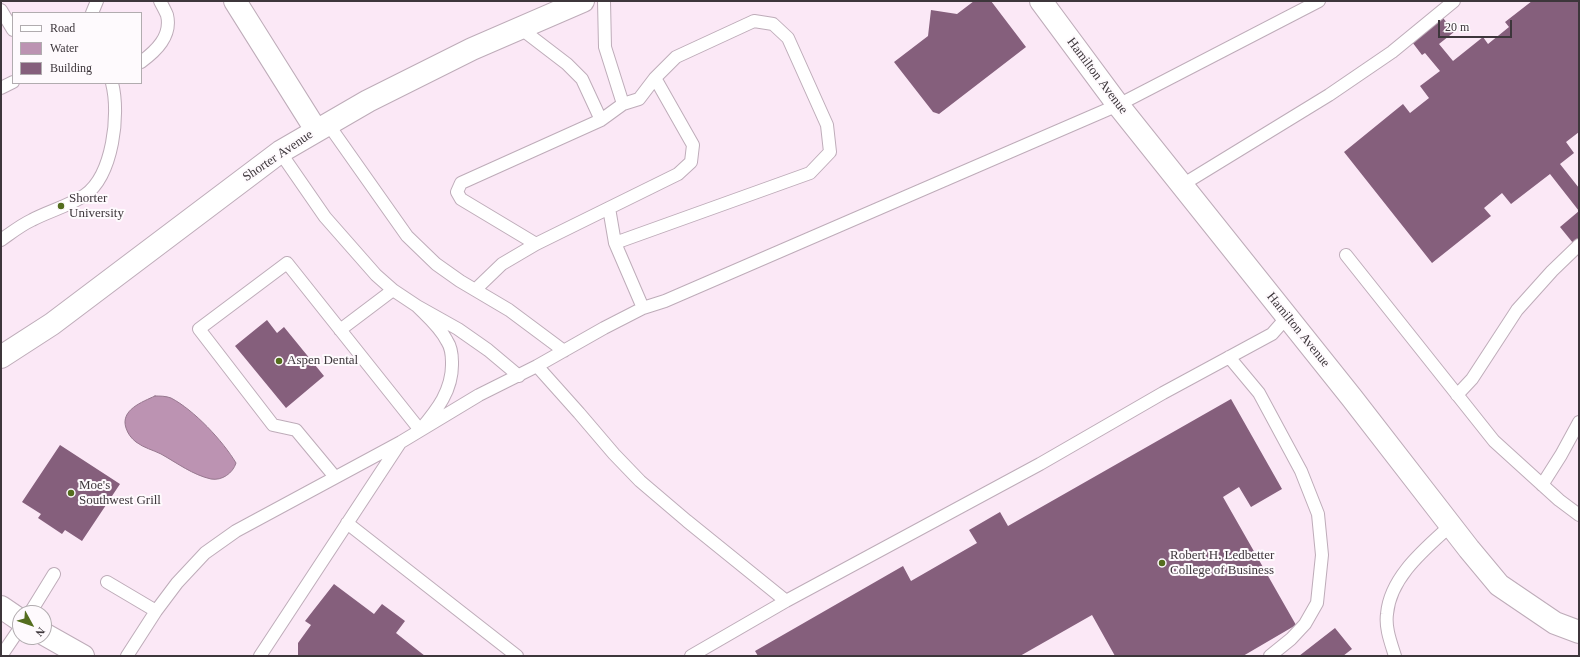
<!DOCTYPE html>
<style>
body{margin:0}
#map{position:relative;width:1580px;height:657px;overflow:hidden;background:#fbe8f6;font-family:Georgia,serif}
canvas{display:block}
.frame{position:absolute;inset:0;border:2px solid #3d363b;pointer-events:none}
.legend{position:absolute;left:12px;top:12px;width:130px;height:72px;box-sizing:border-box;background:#fefafd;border:1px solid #b1acaf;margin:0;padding:5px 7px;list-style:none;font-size:12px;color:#3d363b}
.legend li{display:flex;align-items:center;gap:8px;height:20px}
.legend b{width:20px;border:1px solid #b1acaf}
.north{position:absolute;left:12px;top:605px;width:40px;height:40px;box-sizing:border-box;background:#fefafd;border:1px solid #b1acaf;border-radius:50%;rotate:130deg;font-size:11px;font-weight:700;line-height:16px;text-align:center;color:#3d363b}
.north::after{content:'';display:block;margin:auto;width:14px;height:18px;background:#546d1e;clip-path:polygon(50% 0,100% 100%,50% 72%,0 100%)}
.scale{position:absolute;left:1438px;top:20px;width:74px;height:18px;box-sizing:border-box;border:2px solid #3d363b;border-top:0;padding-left:5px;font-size:12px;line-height:14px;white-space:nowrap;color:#3d363b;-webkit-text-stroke:3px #fefafd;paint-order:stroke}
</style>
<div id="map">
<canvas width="1580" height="657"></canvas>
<div class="frame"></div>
<ul class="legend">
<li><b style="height:5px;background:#fff"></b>Road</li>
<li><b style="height:11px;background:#bc93b2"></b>Water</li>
<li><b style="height:11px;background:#855f7c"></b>Building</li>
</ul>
<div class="north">N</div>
<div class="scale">20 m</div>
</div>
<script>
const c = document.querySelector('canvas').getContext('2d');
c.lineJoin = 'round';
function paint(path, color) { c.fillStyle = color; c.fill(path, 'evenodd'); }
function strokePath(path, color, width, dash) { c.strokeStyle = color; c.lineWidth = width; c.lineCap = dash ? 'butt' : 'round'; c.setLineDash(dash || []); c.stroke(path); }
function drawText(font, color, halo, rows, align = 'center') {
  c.font = font + ' Georgia,serif'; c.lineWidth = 4; c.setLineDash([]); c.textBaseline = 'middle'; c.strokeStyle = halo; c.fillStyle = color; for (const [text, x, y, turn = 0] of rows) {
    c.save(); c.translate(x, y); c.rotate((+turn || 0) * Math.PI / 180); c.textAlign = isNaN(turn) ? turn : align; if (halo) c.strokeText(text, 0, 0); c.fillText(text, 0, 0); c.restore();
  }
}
const water = new Path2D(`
 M155,396C160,396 166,396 171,398C194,410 223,441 236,463C233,473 222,481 211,479C193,475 177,463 161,454C153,450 144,448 136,442C131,438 128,434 126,428C120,410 142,402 155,396Z`);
paint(water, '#bc93b2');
strokePath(water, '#96778e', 1);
paint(new Path2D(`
 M974,1H991L1026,47L939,114L933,112L894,62L928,36L931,10L957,14Z
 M1532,1H1579V132L1566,142L1574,153L1560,164L1579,188V211L1550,174L1511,204L1502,193L1484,208L1491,216L1432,263L1344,152L1403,104L1410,113L1429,98L1420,86L1440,71L1425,53L1422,55L1409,38L1440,14L1454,32L1439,44L1453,61L1483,37L1488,44L1509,27L1505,22Z
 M1579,211V239L1573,243L1560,227Z
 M267,320L277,333L284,327L324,376L286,408L235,346Z
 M1231,399L1282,489L1251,507L1239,487L1223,497L1296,625L1243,656H1115L1092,615L1020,656H758L755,651L903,566L911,581L977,543L969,530L1000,512L1008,526Z
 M60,445L120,484L82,541L65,530L62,534L38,518L41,514L22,502Z
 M334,584L374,614L382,604L405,621L396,633L425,656H298V643L311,625L305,621Z
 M1335,628L1352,649L1343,656H1299Z`), '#855f7c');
const lane = new Path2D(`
 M604,1L605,47L623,104
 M1,10L13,30
 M92,13L97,1
 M520,28L567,64L582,79L601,120
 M141,62C156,51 172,36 167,15C165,10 162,5 160,1
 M1,88L13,82
 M328,124L407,236L436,264L460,281L509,310L564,351
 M280,152L325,217L376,275L393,290L417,306L458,329L488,350L519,376
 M1182,185L1329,95L1392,52L1454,1
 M609,208L615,243L643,308
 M1,240C11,233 21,225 32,220C49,211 69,206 85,195C113,175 120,114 112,83
 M536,244L461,199L457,192L461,183L601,120L623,104L639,99L655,78L676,57L754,21L773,24L788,38L827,125L830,152L810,173L615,243
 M1346,255L1494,441L1559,500L1579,515
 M475,290L502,264L536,244L678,174L691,162L693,145L655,78
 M340,330L393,290
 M1229,357L1259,393L1301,471L1318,514L1322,555L1317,603L1305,624L1291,639L1270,656
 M537,366L579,413L614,454L640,481L687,521L786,601
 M1457,395L1472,379L1517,310L1552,271L1579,245
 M335,477L296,430L273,425L199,329L287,263L420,430C437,410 453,390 452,362C452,355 451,347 447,341C440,327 428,317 417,306
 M1542,485L1561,455L1579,422
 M347,523L517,656
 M107,582L156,611
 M30,613L54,574
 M1,656L20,628
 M127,656L156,611L177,583L205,553L236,531L401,442L479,395L537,366L604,328L643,308L665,301L1118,105L1319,1
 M260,656L400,443
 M691,656L786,601L1040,464L1163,393L1272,334L1287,317
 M1395,656C1391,643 1385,628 1387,614C1390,577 1425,549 1450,526`);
const street = new Path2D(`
 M1041,1L1118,105L1352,398L1469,549L1499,585L1555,623L1579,632
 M1,607L20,620
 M44,634L83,656`);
const secondary = new Path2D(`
 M235,1L316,130`);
const primary = new Path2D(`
 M1,357L52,324L280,152L368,101L472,49L583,1`);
strokePath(lane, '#beacb9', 14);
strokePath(street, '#beacb9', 24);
strokePath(secondary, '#beacb9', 24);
strokePath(primary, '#beacb9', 24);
strokePath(lane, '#fff', 12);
strokePath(street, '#fff', 22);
strokePath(secondary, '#fff', 22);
strokePath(primary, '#fff', 22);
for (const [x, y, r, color] of [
 [61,206,4,"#546d1e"],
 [279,361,4,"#546d1e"],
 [71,493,4,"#546d1e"],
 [1162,563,4,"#546d1e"]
]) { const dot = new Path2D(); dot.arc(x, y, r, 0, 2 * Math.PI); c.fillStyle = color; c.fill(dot); strokePath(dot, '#fefafd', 1.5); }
drawText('13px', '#3d363b', '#fefafd', [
 ["Hamilton Avenue",1097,76,53],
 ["Shorter Avenue",278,156,-34],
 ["Hamilton Avenue",1298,330,51]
]);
drawText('13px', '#3d363b', '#fefafd', [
 ["Shorter",69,199],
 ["University",69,214],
 ["Aspen Dental",287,361],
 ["Moe's",79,486],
 ["Southwest Grill",79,501],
 ["Robert H. Ledbetter",1170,556],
 ["College of Business",1170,571]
], 'left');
</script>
